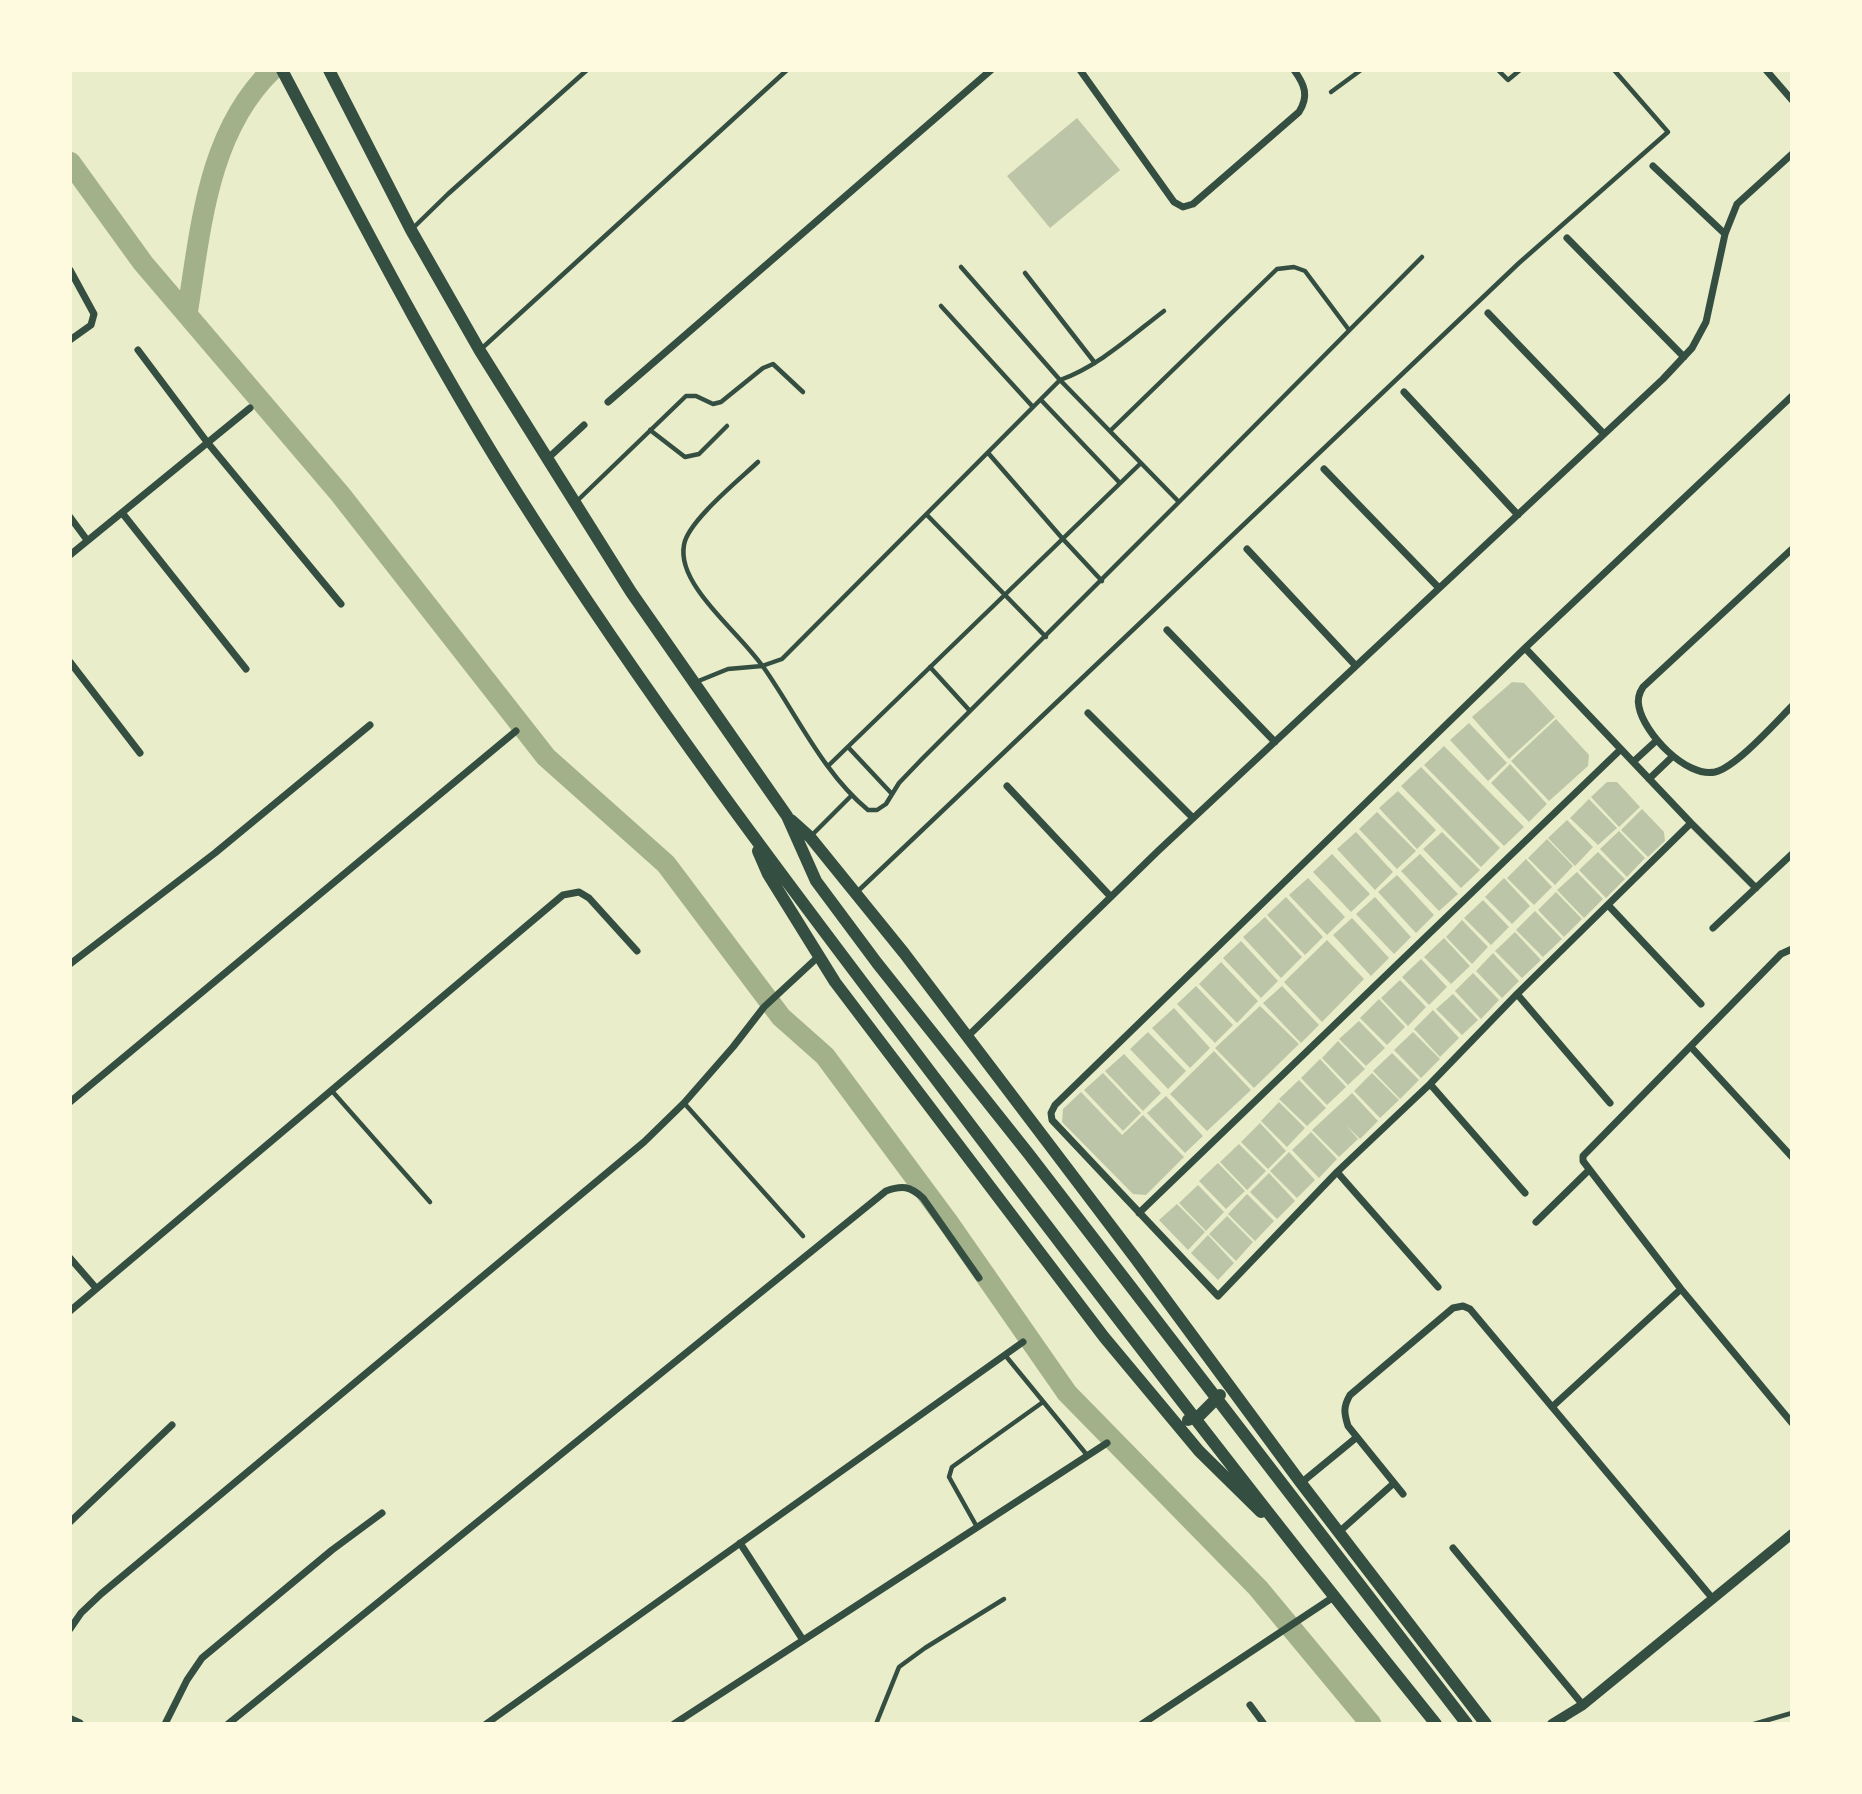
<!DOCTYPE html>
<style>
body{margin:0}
#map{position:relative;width:1862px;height:1794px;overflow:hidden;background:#e9edc9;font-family:"Fira Sans",sans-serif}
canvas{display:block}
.frame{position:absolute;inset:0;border:72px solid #fefae0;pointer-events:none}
</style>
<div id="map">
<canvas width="1862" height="1794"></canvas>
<div class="frame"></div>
</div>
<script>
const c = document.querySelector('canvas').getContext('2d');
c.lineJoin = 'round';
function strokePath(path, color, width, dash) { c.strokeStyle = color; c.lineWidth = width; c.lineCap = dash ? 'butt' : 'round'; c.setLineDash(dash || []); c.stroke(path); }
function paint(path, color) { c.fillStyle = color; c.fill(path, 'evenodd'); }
strokePath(new Path2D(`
 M70,162L143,263L340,494L546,757L666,864L781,1017L825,1056L948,1222L1067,1393L1258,1588L1371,1724
 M187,314C201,229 207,133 272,70`), '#a3b18a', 21);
paint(new Path2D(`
 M1077,118L1120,170L1050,228L1007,176Z
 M1512,682L1524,683L1555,717L1509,759L1472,717Z
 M1556,719L1589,755L1588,766L1549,801L1511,761Z
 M1469,723L1507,763L1488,781L1450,740Z
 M1444,746L1524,827L1504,846L1424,765Z
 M1510,764L1547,804L1529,822L1491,783Z
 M1421,767L1500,848L1481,867L1401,786Z
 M1607,782H1617L1640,807L1619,827L1591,797Z
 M1398,791L1436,830L1417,849L1379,808Z
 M1589,799L1617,828L1598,845L1570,818Z
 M1642,809L1664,832L1665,841L1648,857L1621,830Z
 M1377,812L1416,851L1397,869L1359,829Z
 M1567,820L1593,847L1575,866L1548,838Z
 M1619,831L1645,858L1627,877L1600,849Z
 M1356,832L1393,872L1375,890L1337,849Z
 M1442,832L1480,870L1461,888L1423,849Z
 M1547,839L1573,866L1555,885L1528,858Z
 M1598,852L1625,879L1606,898L1579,870Z
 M1332,854L1370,894L1351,912L1313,872Z
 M1420,854L1458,894L1439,911L1401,871Z
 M1526,859L1552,887L1534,905L1507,878Z
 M1577,872L1603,899L1584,918L1557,890Z
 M1397,875L1434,915L1416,933L1378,892Z
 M1308,878L1345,917L1327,935L1289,895Z
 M1504,878L1530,906L1512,924L1485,897Z
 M1556,892L1582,919L1564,937L1538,910Z
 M1286,897L1323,937L1305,955L1267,915Z
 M1375,897L1411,937L1394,954L1356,914Z
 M1483,900L1509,927L1491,945L1464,918Z
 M1535,911L1562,939L1543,957L1516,930Z
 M1265,917L1302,957L1281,978L1243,937Z
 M1352,918L1389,958L1371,976L1333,935Z
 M1462,920L1488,947L1472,964L1446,937Z
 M1515,932L1541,960L1522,978L1495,951Z
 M1444,938L1470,966L1451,984L1424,957Z
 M1327,940L1364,979L1322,1022L1284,982Z
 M1241,941L1278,981L1261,998L1223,958Z
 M1493,953L1519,981L1502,998L1476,971Z
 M1421,959L1447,987L1429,1005L1402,977Z
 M1221,962L1258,1001L1237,1023L1199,984Z
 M1473,973L1499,1000L1481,1019L1455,991Z
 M1400,980L1426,1007L1408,1026L1381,998Z
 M1196,986L1233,1025L1215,1043L1177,1004Z
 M1282,986L1319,1025L1301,1043L1263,1003Z
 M1453,994L1478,1020L1462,1035L1436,1009Z
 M1379,999L1405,1027L1387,1045L1360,1018Z
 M1260,1006L1299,1044L1254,1088L1215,1048Z
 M1174,1008L1210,1048L1190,1068L1152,1028Z
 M1433,1010L1459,1038L1440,1057L1414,1029Z
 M1359,1021L1385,1048L1366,1066L1339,1039Z
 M1148,1032L1186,1071L1168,1089L1130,1049Z
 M1413,1032L1440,1059L1421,1078L1394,1050Z
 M1338,1041L1365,1069L1348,1085L1322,1058Z
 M1214,1051L1251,1090L1207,1131L1170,1094Z
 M1392,1053L1419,1080L1400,1099L1373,1071Z
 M1124,1054L1161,1093L1143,1111L1105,1071Z
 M1320,1059L1346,1087L1327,1105L1301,1078Z
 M1103,1073L1141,1113L1123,1131L1084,1090Z
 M1372,1073L1399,1100L1380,1118L1354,1091Z
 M1299,1080L1326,1108L1307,1126L1279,1099Z
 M1081,1092L1122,1135L1143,1115L1184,1157L1146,1195L1133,1194L1062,1122L1063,1109Z
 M1352,1093L1378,1121L1360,1139L1346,1125L1358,1139L1339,1157L1312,1130Z
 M1166,1096L1203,1136L1185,1153L1147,1113Z
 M1279,1102L1305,1128L1287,1147L1261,1121Z
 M1260,1123L1286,1151L1268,1169L1241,1142Z
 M1311,1132L1337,1159L1319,1178L1292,1150Z
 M1239,1144L1266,1171L1247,1190L1220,1162Z
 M1289,1152L1315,1180L1297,1198L1270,1171Z
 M1218,1163L1245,1191L1226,1209L1199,1181Z
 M1269,1173L1295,1201L1277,1219L1250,1192Z
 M1198,1185L1224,1212L1206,1231L1179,1203Z
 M1247,1194L1274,1221L1255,1241L1228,1214Z
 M1177,1204L1205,1232L1188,1250L1159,1220Z
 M1227,1216L1253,1242L1236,1261L1209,1234Z
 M1208,1235L1234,1263L1218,1280L1191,1253Z`), '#bcc5a7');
strokePath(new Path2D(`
 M1498,70L1508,80L1520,70
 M1331,92L1361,70
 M412,229L448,194L587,70
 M961,267L1060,380L1179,502L1422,257
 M1025,273L1095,363
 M941,306L1033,407
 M480,350L787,70
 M1041,400L1119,482
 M650,430L685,457L699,454L727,426
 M1110,431L1277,269L1294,267L1305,271L1349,330
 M989,454L1062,538L1102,581
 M758,462C740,479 687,522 684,545C681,561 689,577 698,590C717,618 744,640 764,668C797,715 823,773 868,810H877L886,804L899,783L922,759L1179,502
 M577,501L686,396H696L713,404L721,402L763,368L773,364L803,392
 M927,515L1046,637
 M930,667L970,711
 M696,682L728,669L762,666L782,659L1060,380C1099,366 1131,336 1164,311
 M848,747L892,794
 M828,766L1141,463
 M812,835L851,796
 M857,892L1519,263L1668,132L1614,70
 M332,1091L430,1202
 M684,1103L803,1236
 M1005,1355L1087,1455
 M977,1527L949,1477L952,1467L1043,1402
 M876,1724L899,1667L925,1648L1004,1599
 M1754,1724L1792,1713`), '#344e41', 4.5);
strokePath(new Path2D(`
 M1080,70L1174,202L1183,207L1193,204L1299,112C1309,96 1305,85 1294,70
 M1766,70L1792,100
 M1653,166L1725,234
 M1567,238L1684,357
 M70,270L94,314L91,325L70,340
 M1488,313L1604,434
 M138,350L207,442L341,604
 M1404,392L1518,515
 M608,402L991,70
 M546,460L584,425
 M1324,469L1439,588
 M123,514L246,669
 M70,517L87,540
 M1247,549L1356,666
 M1792,549L1643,687C1639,693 1637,699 1639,707C1644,733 1686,778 1715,772C1736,767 1775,723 1792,706
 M70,555L250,408
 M1167,630L1275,742
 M1525,648L1691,823L1756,888
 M70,662L140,753
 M1088,713L1193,818
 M1633,762L1657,740
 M1649,779L1673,756
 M1007,786L1111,897
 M1691,823L1517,994L1430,1084L1337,1172L1218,1296L1052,1120L1051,1113L1055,1105L1525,648L1792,396
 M1608,905L1701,1004
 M1713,928L1792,854
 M1792,949L1781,954L1583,1156V1161L1681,1289L1792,1423
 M70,964L215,853L370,725
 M1517,994L1610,1103
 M967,1037L1158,851L1663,379L1692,348L1706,322L1725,234L1737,204L1792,154
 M1691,1047L1792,1157
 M1430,1084L1525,1193
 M70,1102L516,731
 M1337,1172L1438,1287
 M1139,1213L1620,750
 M1536,1222L1588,1171
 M70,1258L96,1288
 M70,1311L563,895L579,892L589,898L637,951
 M1552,1407L1681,1289
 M1301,1483L1357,1437
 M1403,1494L1348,1426C1344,1413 1343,1407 1350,1395L1453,1308L1463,1306L1470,1309L1713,1599
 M70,1522L172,1425
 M1339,1532L1394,1483
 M740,1543L803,1640
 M1453,1548L1583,1705
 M70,1629L81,1613L101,1594L644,1142L684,1103L733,1047L764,1007L819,956
 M1250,1705L1264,1724
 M165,1724L187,1680L202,1658L332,1550L382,1513
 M228,1724L886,1191C902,1185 910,1186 923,1198L979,1278
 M486,1724L1023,1342
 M674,1724L1107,1443
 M1142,1724L1332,1598`), '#344e41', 7);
strokePath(new Path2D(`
 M70,1720L79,1724
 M1552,1724L1583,1705L1792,1534`), '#344e41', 10);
strokePath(new Path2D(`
 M282,70C358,214 432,359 519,496C647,699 793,891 938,1082C1101,1298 1266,1513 1436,1724
 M329,70L411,230L480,351L631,592L787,816L816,881L877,963L1028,1153L1467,1724
 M791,820L810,837L904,953L1136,1259L1301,1483L1486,1724
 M758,851L768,874L835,982L1104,1337L1199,1451L1261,1512
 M1188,1420L1200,1415L1220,1395`), '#344e41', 12);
</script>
